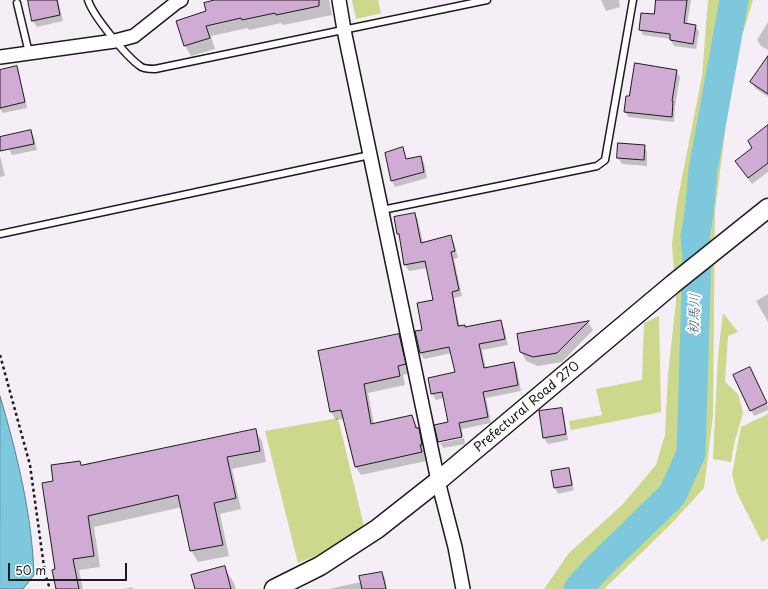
<!DOCTYPE html>
<meta charset="utf-8">
<style>
body{margin:0}
#map{position:relative;width:768px;height:589px;overflow:hidden;background:#f6eef7;font-family:"Playpen Sans",sans-serif}
canvas{display:block}
.scale{position:absolute;left:8px;top:563px;width:119px;height:18px;box-sizing:border-box;border:2px solid #1c1c1c;border-top:0;padding-left:5px;font-size:12px;line-height:14px;white-space:nowrap;color:#1c1c1c;-webkit-text-stroke:3px #fff;paint-order:stroke}
</style>
<div id="map">
<canvas width="768" height="589"></canvas>
<div class="scale">50 m</div>
</div>
<script>
const c = document.querySelector('canvas').getContext('2d');
c.lineJoin = 'round';
function paint(path, color) { c.fillStyle = color; c.fill(path, 'evenodd'); }
function strokePath(path, color, width, dash) { c.strokeStyle = color; c.lineWidth = width; c.lineCap = dash ? 'butt' : 'round'; c.setLineDash(dash || []); c.stroke(path); }
function drawText(font, color, halo, rows, align = 'center') {
  c.font = font + ' "Playpen Sans","Klee One",sans-serif'; c.lineWidth = 4; c.setLineDash([]); c.textBaseline = 'middle'; c.strokeStyle = halo; c.fillStyle = color; for (const [text, x, y, turn = 0] of rows) {
    c.save(); c.translate(x, y); c.rotate((+turn || 0) * Math.PI / 180); c.textAlign = isNaN(turn) ? turn : align; if (halo) c.strokeText(text, 0, 0); c.fillText(text, 0, 0); c.restore();
  }
}
paint(new Path2D(`
 M352,0H378L381,13L356,19Z
 M708,0H753L734,62L715,211L713,415L704,488L670,525L604,589H544L569,553L622,505L656,465L665,435L668,374L676,302L672,244L677,203L702,76Z
 M723,313L738,332L728,336L725,382L738,394L743,413L734,444L731,462L713,459L718,356Z
 M659,316L661,412L571,430L569,421L602,415L596,389L642,380L644,323Z
 M768,414V538L762,542L737,493L732,474L741,427Z
 M338,418L366,535L298,563L265,431Z`), '#ccd88b');
const water = new Path2D(`
 M0,396C17,454 32,514 34,575L23,589H0Z`);
paint(water, '#7dc8dc');
strokePath(water, '#56838f', 1);
paint(new Path2D(`
 M32,0H58L63,21L37,27L33,21L29,1Z
 M221,0H329L332,15L283,25L281,23L249,30L248,28L211,36L215,49L191,56L185,46L207,12Z
 M601,0H619L620,7L606,11Z
 M657,0H691L687,25L696,26L699,32L696,49L674,46L670,39L643,35L640,29L654,15Z
 M768,22V50L761,46L757,40Z
 M768,62V97L755,88L752,82Z
 M16,68L19,73L27,108L3,113L0,109V71Z
 M676,71L680,77L675,106L674,122L628,117L625,111L630,97Z
 M768,126V172L752,184L736,161L753,148Z
 M30,131L34,137L37,150L12,155L9,149L6,136Z
 M644,146L647,152V166L622,164L618,158Z
 M402,149L407,160L421,157L424,163L427,178L395,187L392,181Z
 M0,156L5,176L0,177Z
 M415,214L418,220L423,243L450,237L454,243L458,258L454,259L462,296L454,298L460,327L464,326L466,328L501,321L504,328L508,345L482,350L486,369L514,363L517,370L521,391L486,398L491,423L462,429L463,436L440,441V442L436,426L449,423L444,398L436,400L432,394L429,378L456,373L452,353L424,359L420,353L416,332L423,331L418,304L434,301L427,268L409,271L405,265L401,239L398,234L395,218Z
 M768,294V322L756,301Z
 M588,322L593,330L562,362L538,366L526,361L521,351L518,335Z
 M399,336L404,345L410,373L403,375L405,385L368,393L374,424L412,416L423,438L427,454H424L426,461L361,475L355,466L344,419L336,420L331,412Z
 M753,374L768,406V410L754,416L734,375Z
 M561,409L564,415L568,440L548,444L544,438Z
 M255,430L262,441L266,462L232,469L241,509L220,514L229,556L198,562L191,550L182,507L94,527L100,567L79,570L83,589H57L54,482L80,462L82,466Z
 M464,438L465,444L443,448L440,443Z
 M568,469L571,475L574,490L558,494L555,488L552,472Z
 M224,567L234,583L236,589H196Z
 M382,573L385,578L387,589H329L361,582Z
 M132,587L133,589H124Z`), '#0003');
strokePath(new Path2D(`
 M578,589L595,570L671,496L674,491L691,453L697,257L695,237L699,214L703,170L734,0`), '#7dc8dc', 29);
const building = new Path2D(`
 M28,0H57L60,15L32,21Z
 M215,0H319V6L276,15L275,13L242,20L241,18L206,26L210,38L184,46L176,21L206,11L204,3Z
 M656,0H687L684,23L696,25L693,44L670,40V34L639,30L641,13L654,14Z
 M768,56V94L750,82Z
 M635,63L677,70L672,101H673L672,117L624,112L626,96H629Z
 M17,66L25,102L0,108V70Z
 M768,125V163L748,178L735,161L752,148L748,141Z
 M31,130L34,144L0,151V137Z
 M618,143L645,145L644,160L617,158Z
 M403,147L406,159L421,156L424,172L391,181L385,153Z
 M415,213L421,243L451,235L455,251L451,252L459,290L452,292L458,326L465,325V327L501,320L505,339L479,344L484,368L514,362L518,385L483,392L488,417L459,423L462,437L438,442L434,425L448,422L442,392L431,394L428,378L455,372L449,347L420,353L415,331L422,330L417,303L433,300L425,261L404,265L399,234H397L394,217Z
 M589,321L557,353L533,357L520,352L517,334Z
 M399,334L406,364L398,366L400,376L364,384L371,424L412,415L416,428H419L422,445H420L422,452L355,467L341,410L330,412L318,351Z
 M750,367L767,403L750,411L733,375Z
 M562,408L566,434L543,438L539,411Z
 M256,429L260,451L227,457L236,498L214,503L223,545L190,551L178,495L88,516L94,556L73,559L79,589H56L52,570L55,569L42,483L53,481L51,465L80,461L81,465Z
 M569,468L572,485L554,488L551,471Z
 M225,566L231,589H195L191,575Z
 M382,572L386,589H362L359,576Z`);
paint(building, '#d0acd5');
strokePath(building, '#1c1c1c', 1);
const service = new Path2D(`
 M88,0C93,16 126,56 140,66C143,69 150,69 155,69L487,0
 M17,3L29,53
 M382,210L597,166L605,160L633,0
 M0,234L370,155`);
const minor = new Path2D(`
 M339,0L344,30L438,481L455,547L463,589
 M0,57L115,41L134,36L177,2L181,0`);
const secondary = new Path2D(`
 M274,589L320,566L377,529L438,481L673,284L768,208`);
strokePath(service, '#1c1c1c', 9);
strokePath(minor, '#1c1c1c', 16);
strokePath(secondary, '#1c1c1c', 21);
strokePath(new Path2D(`
 M0,355L30,465L45,574L50,589`), '#1c1c1c', 2.5, [3, 3]);
strokePath(service, '#fff', 6);
strokePath(minor, '#fff', 13);
strokePath(secondary, '#fff', 18);
drawText('13px', '#1c1c1c', '#fff', [
 ["Prefectural Road 270",527,407,-40]
]);
drawText('italic 14px', '#436169', '#fff', [
 ["初馬川",695,314,-88]
]);
</script>
